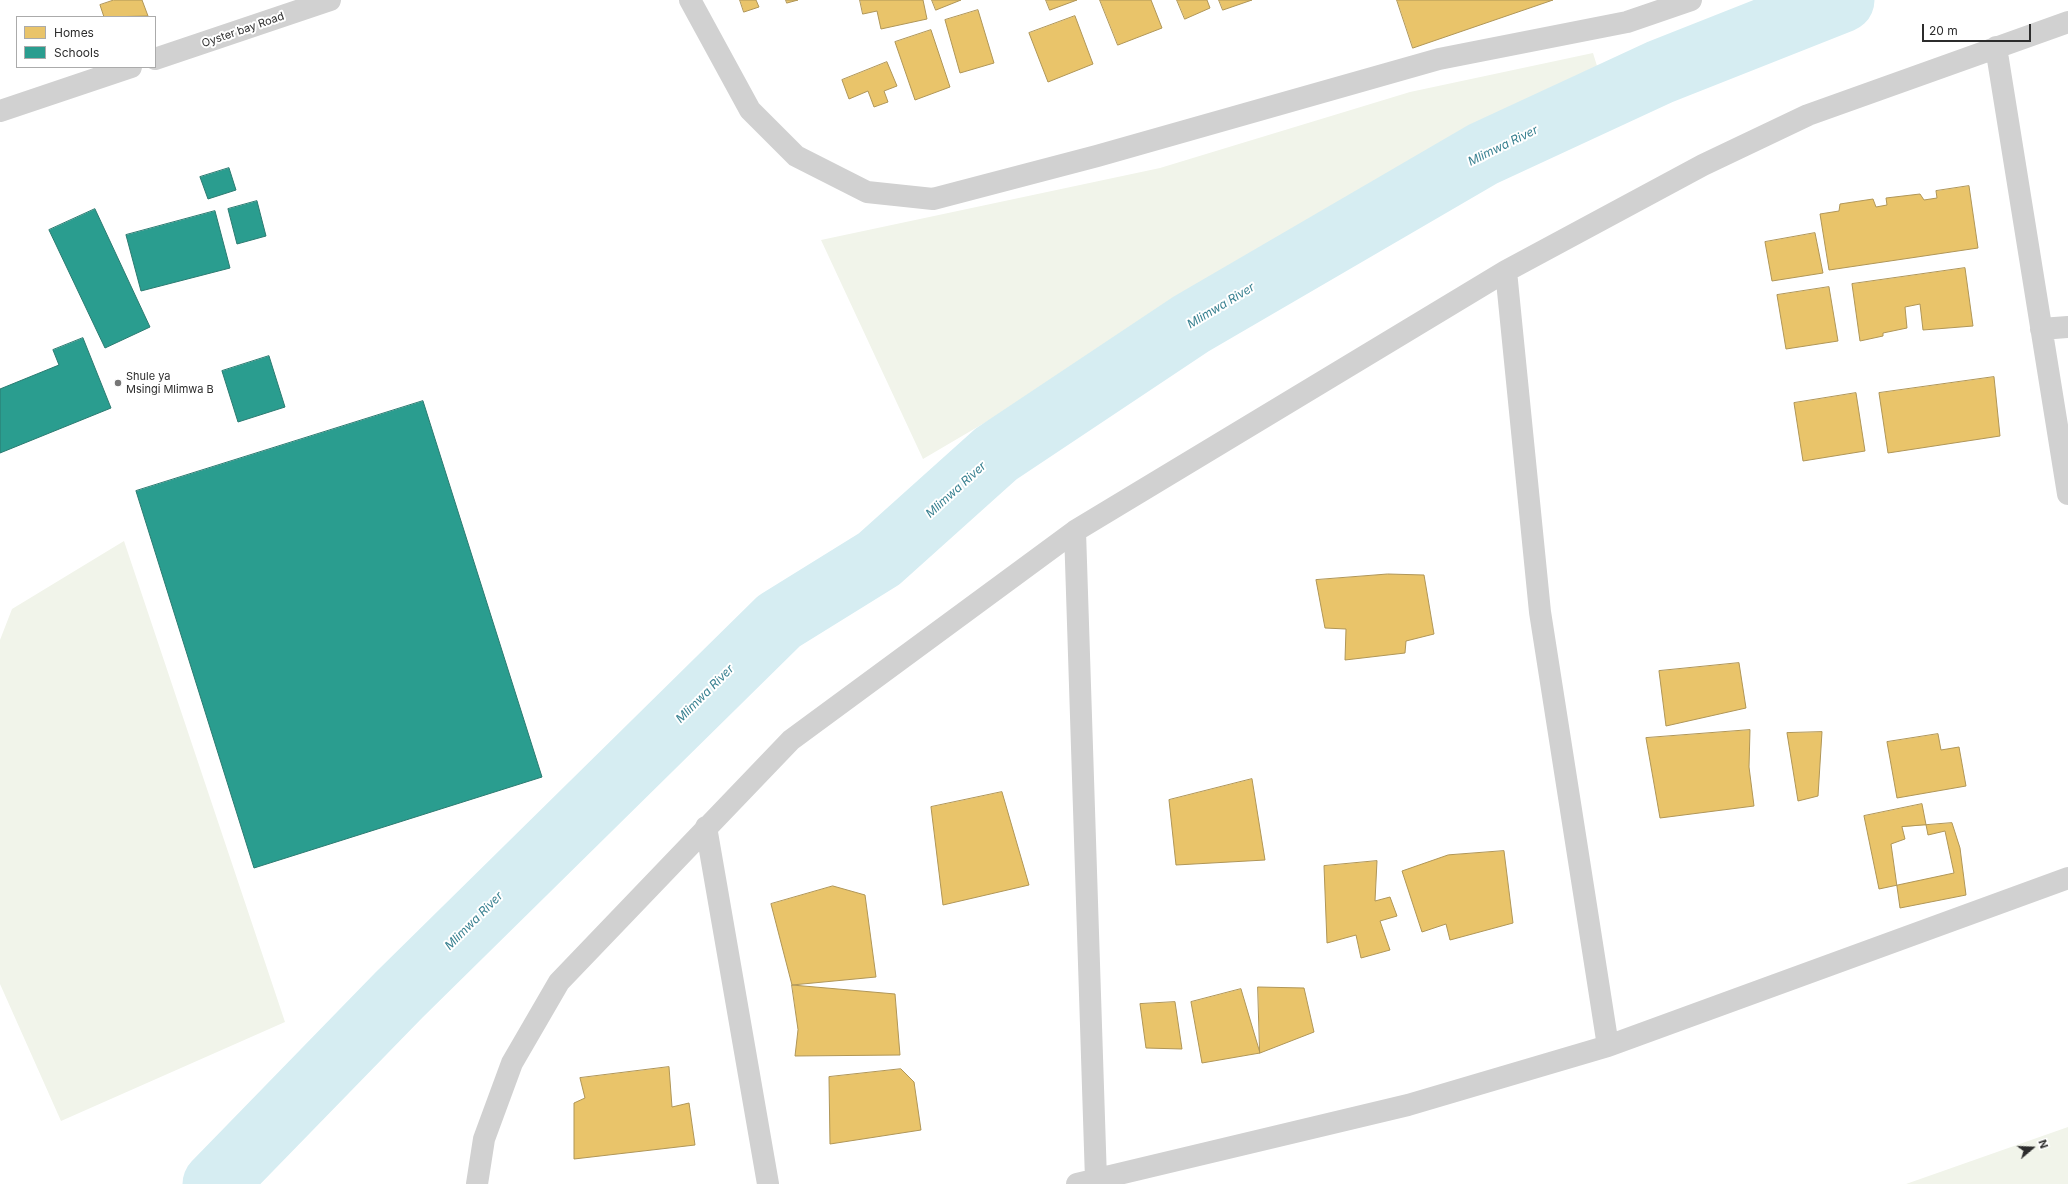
<!DOCTYPE html>
<style>
body{margin:0}
#map{position:relative;width:2068px;height:1184px;overflow:hidden;background:#fff;font-family:Inter,sans-serif}
canvas{display:block}
.legend{position:absolute;left:16px;top:16px;width:140px;height:52px;box-sizing:border-box;background:#fff;border:1px solid #ababab;margin:0;padding:5px 7px;list-style:none;font-size:12px;color:#2c2c2c}
.legend li{display:flex;align-items:center;gap:8px;height:20px}
.legend b{width:20px;border:1px solid #ababab}
.north{position:absolute;left:2012px;top:1128px;width:40px;height:40px;-webkit-text-stroke:3px #fff;paint-order:stroke;rotate:71deg;font-size:11px;font-weight:700;line-height:16px;text-align:center;color:#2c2c2c}
.north::after{content:'';display:block;margin:auto;width:14px;height:18px;background:#2c2c2c;clip-path:polygon(50% 0,100% 100%,50% 72%,0 100%)}
.scale{position:absolute;left:1922px;top:24px;width:109px;height:18px;box-sizing:border-box;border:2px solid #2c2c2c;border-top:0;padding-left:5px;font-size:12px;line-height:14px;white-space:nowrap;color:#2c2c2c;-webkit-text-stroke:3px #fff;paint-order:stroke}
</style>
<div id="map">
<canvas width="2068" height="1184"></canvas>
<ul class="legend">
<li><b style="height:11px;background:#e9c46a"></b>Homes</li>
<li><b style="height:11px;background:#2a9d8f"></b>Schools</li>
</ul>
<div class="north">N</div>
<div class="scale">20 m</div>
</div>
<script>
const c = document.querySelector('canvas').getContext('2d');
c.lineJoin = 'round';
function paint(path, color) { c.fillStyle = color; c.fill(path, 'evenodd'); }
function strokePath(path, color, width, dash) { c.strokeStyle = color; c.lineWidth = width; c.lineCap = dash ? 'butt' : 'round'; c.setLineDash(dash || []); c.stroke(path); }
function drawText(font, color, halo, rows, align = 'center') {
  c.font = font + ' Inter,sans-serif'; c.lineWidth = 4; c.setLineDash([]); c.textBaseline = 'middle'; c.strokeStyle = halo; c.fillStyle = color; for (const [text, x, y, turn = 0] of rows) {
    c.save(); c.translate(x, y); c.rotate((+turn || 0) * Math.PI / 180); c.textAlign = isNaN(turn) ? turn : align; if (halo) c.strokeText(text, 0, 0); c.fillText(text, 0, 0); c.restore();
  }
}
paint(new Path2D(`
 M1593,53L1601,79L1393,183L923,459L821,240L1160,168L1410,92Z
 M124,541L285,1022L61,1121L0,984V640L12,609Z
 M2068,1127V1184H1906Z`), '#f1f4ea');
const homes = new Path2D(`
 M114,0H142L148,16L104,17L100,5Z
 M740,0H756L759,7L744,12Z
 M786,0H798L787,3Z
 M860,0H923L927,19L881,29L877,11L863,14Z
 M932,0H961L936,10Z
 M1046,0H1077L1050,10Z
 M1100,0H1151L1162,28L1118,45Z
 M1177,0H1207L1210,8L1185,19Z
 M1219,0H1252L1223,10Z
 M1397,0H1553L1413,48Z
 M978,10L994,63L960,73L945,20Z
 M1075,16L1093,64L1048,82L1029,33Z
 M931,30L950,87L915,100L895,42Z
 M887,62L897,86L884,91L888,102L874,107L868,91L849,99L842,80Z
 M1969,186L1978,248L1829,270L1820,214L1839,211L1840,204L1873,199L1876,207L1887,205L1886,198L1920,194L1924,200L1937,198L1936,191Z
 M1815,233L1823,273L1772,281L1765,242Z
 M1965,268L1973,326L1923,330L1920,304L1905,307L1907,328L1883,333V336L1860,341L1852,284Z
 M1829,287L1838,341L1786,349L1777,295Z
 M1994,377L2000,436L1888,453L1879,393Z
 M1856,393L1865,451L1803,461L1794,403Z
 M1388,574L1424,575L1434,634L1406,641L1405,653L1345,660L1346,629L1325,628L1316,580Z
 M1739,663L1746,708L1666,726L1659,671Z
 M1750,730L1749,767L1754,806L1660,818L1646,738Z
 M1822,732L1818,796L1798,801L1787,733Z
 M1938,734L1941,750L1959,747L1966,786L1897,798L1887,742Z
 M1252,779L1265,860L1176,865L1169,800Z
 M1002,792L1029,885L943,905L931,807Z
 M1922,804L1928,835L1945,831L1954,873L1879,889L1864,816Z
 M1952,823L1960,848L1966,895L1900,908L1891,844L1905,839L1902,827Z
 M1504,851L1513,923L1450,940L1446,924L1422,932L1402,871L1448,855Z
 M1377,861L1375,901L1390,897L1397,916L1380,921L1390,950L1361,958L1356,935L1327,943L1324,866Z
 M833,886L865,895L876,977L792,985L771,904Z
 M792,985L895,994L900,1055L795,1056L798,1030Z
 M1258,987L1304,988L1314,1032L1260,1053Z
 M1241,989L1260,1053L1202,1063L1191,1002Z
 M1175,1002L1182,1049L1146,1048L1140,1004Z
 M669,1067L672,1107L689,1103L695,1145L574,1159V1103L585,1098L580,1078Z
 M901,1069L914,1082L921,1130L830,1144L829,1077Z`);
paint(homes, '#e9c46a');
strokePath(homes, '#b09657', 1);
const schools = new Path2D(`
 M229,168L236,190L208,199L200,177Z
 M257,201L266,236L237,244L228,209Z
 M95,209L150,327L105,348L49,230Z
 M215,211L230,268L141,291L126,235Z
 M83,338L111,408L0,453V389L59,365L53,350Z
 M269,356L285,407L238,422L222,371Z
 M423,401L542,777L254,868L136,491Z`);
paint(schools, '#2a9d8f');
strokePath(schools, '#2b7b71', 1);
strokePath(new Path2D(`
 M215,1184L399,995L779,621L879,559L996,454L1191,324L1483,154L1660,72L1842,0`), '#d6edf2', 65);
strokePath(new Path2D(`
 M690,0L750,110L796,156L867,192L933,199L1097,156L1439,59L1627,22L1691,0
 M1996,47L2068,494
 M155,59L330,0
 M0,111L131,67
 M1506,271L1540,612L1608,1046
 M2041,329L2068,327
 M1075,531L1096,1180
 M706,827L768,1184
 M477,1184L484,1139L512,1063L559,982L791,740L1075,531L1506,271L1703,165L1808,115L2068,22
 M1077,1184L1408,1105L1608,1046L2068,878`), '#d1d1d1', 22);
for (const [x, y, r, color] of [
 [118,383,4,"#767676"]
]) { const dot = new Path2D(); dot.arc(x, y, r, 0, 2 * Math.PI); c.fillStyle = color; c.fill(dot); strokePath(dot, '#fff', 1.5); }
drawText('11px', '#2c2c2c', '#fff', [
 ["Oyster bay Road",243,30,-19]
]);
drawText('11px', '#2c2c2c', '#fff', [
 ["Shule ya",126,377],
 ["Msingi Mlimwa B",126,390]
], 'left');
drawText('italic 12px', '#388090', '#fff', [
 ["Mlimwa River",1503,146,-26],
 ["Mlimwa River",1221,306,-31],
 ["Mlimwa River",956,490,-42],
 ["Mlimwa River",705,694,-45],
 ["Mlimwa River",474,921,-45]
]);
</script>
